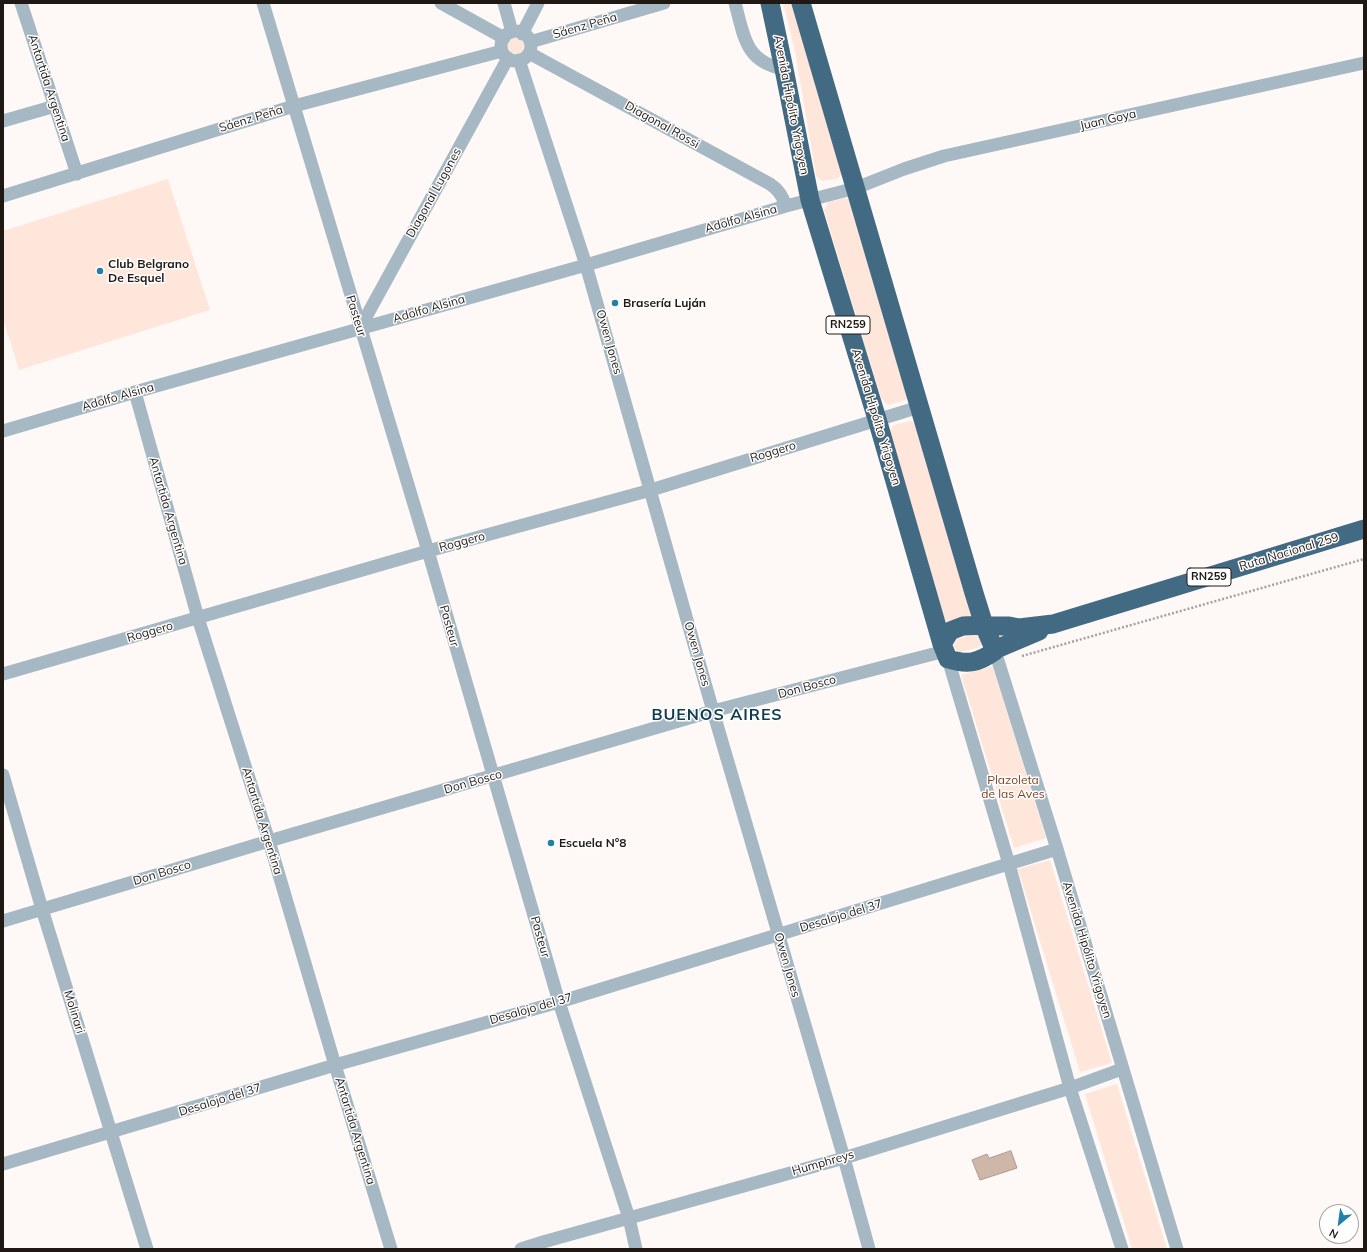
<!DOCTYPE html>
<meta charset="utf-8">
<style>
body{margin:0}
#map{position:relative;width:1367px;height:1252px;overflow:hidden;background:#fef9f6;font-family:Mulish,sans-serif}
canvas{display:block}
.frame{position:absolute;inset:0;border:4px solid #201813;pointer-events:none}
.north{position:absolute;left:1319px;top:1204px;width:40px;height:40px;box-sizing:border-box;background:#fff;border:1px solid #a6a3a1;border-radius:50%;rotate:209deg;font-size:11px;font-weight:700;line-height:16px;text-align:center;color:#201813}
.north::after{content:'';display:block;margin:auto;width:14px;height:18px;background:#217fac;clip-path:polygon(50% 0,100% 100%,50% 72%,0 100%)}
</style>
<div id="map">
<canvas width="1367" height="1252"></canvas>
<div class="frame"></div>
<div class="north">N</div>
</div>
<script>
const c = document.querySelector('canvas').getContext('2d');
c.lineJoin = 'round';
function paint(path, color) { c.fillStyle = color; c.fill(path, 'evenodd'); }
function strokePath(path, color, width, dash) { c.strokeStyle = color; c.lineWidth = width; c.lineCap = dash ? 'butt' : 'round'; c.setLineDash(dash || []); c.stroke(path); }
function drawText(font, color, halo, rows, align = 'center') {
  c.font = font + ' Mulish,sans-serif'; c.lineWidth = 3; c.setLineDash([]); c.textBaseline = 'middle'; c.strokeStyle = halo; c.fillStyle = color; for (const [text, x, y, turn = 0] of rows) {
    c.save(); c.translate(x, y); c.rotate((+turn || 0) * Math.PI / 180); c.textAlign = isNaN(turn) ? turn : align; if (halo) c.strokeText(text, 0, 0); c.fillText(text, 0, 0); c.restore();
  }
}
paint(new Path2D(`
 M783,3H794L844,172L837,179L822,181L816,176L795,51Z
 M508 46a8 8 0 1 1 16 0a8 8 0 1 1-16 0Z
 M168,179L210,310L19,370L3,319V231Z
 M846,198L854,202L910,391L906,400L888,405L881,398L824,210L828,202Z
 M911,421L918,426L976,613L971,618L950,624L944,618L890,431L894,425Z
 M974,634L979,635L984,643L978,648L959,652L954,648V644L957,639Z
 M993,666L1046,838L1014,848L961,675Z
 M1050,860L1112,1063L1080,1072L1018,869Z
 M1117,1084L1167,1249H1132L1085,1094Z`), '#fee6da');
const building = new Path2D(`
 M1011,1151L1017,1168L980,1180L972,1160L987,1154L989,1158Z`);
paint(building, '#ceb6a9');
strokePath(building, '#b1998d', 1);
strokePath(new Path2D(`
 M1022,656L1364,559`), '#a7a19d', 2.5, [2, 2]);
strokePath(new Path2D(`
 M21,3L77,174
 M263,3L428,551L559,1002L629,1218L636,1249
 M441,3L504,38
 M504,3L512,32
 M735,3C744,36 745,62 784,69
 M501 46a15 15 0 1 1 30 0a15 15 0 1 1-30 0Z
 M522,34L538,3
 M530,42L664,3
 M529,53L770,184C779,190 782,196 786,206
 M519,60L586,265L713,711L844,1158L869,1249
 M3,121L55,106
 M3,196L294,106L502,51
 M360,328L508,58
 M135,392L198,618L269,841L335,1065L391,1249
 M3,431L135,392L586,265L786,206L856,188L904,169L944,156L1364,63
 M995,651L1057,849L1177,1249
 M948,659L1009,864L1070,1088L1122,1249
 M3,674L428,551L651,490L919,407
 M3,775L42,909L147,1249
 M3,921L269,841L713,711L945,651
 M3,1164L335,1065L559,1002L1057,849
 M521,1249L543,1242L844,1158L1070,1088L1122,1069`), '#a5b8c3', 13);
strokePath(new Path2D(`
 M770,3L784,69L810,200L877,419L942,644L948,659C968,665 978,663 995,651L984,625L974,593L801,3
 M985,626H1009L1019,628L1053,624L1364,529
 M942,644L950,631L963,626L984,625
 M994,650L1039,631`), '#426b83', 19);
for (const [x, y, r, color] of [
 [100,271,4,"#217fac"],
 [615,303,4,"#217fac"],
 [551,843,4,"#217fac"]
]) { const dot = new Path2D(); dot.arc(x, y, r, 0, 2 * Math.PI); c.fillStyle = color; c.fill(dot); strokePath(dot, '#fff', 1.5); }
for (const [x, y, w] of [
 [848,325,44],
 [1209,577,44]
]) { const box = new Path2D(); box.roundRect(x - w / 2, y - 9, w, 18, 3); c.fillStyle = '#fff'; c.fill(box); strokePath(box, '#201813', 1); }
drawText('bold 11px', '#201813', null, [
 ["RN259",848,325],
 ["RN259",1209,577]
]);
drawText('12px', '#201813', '#fff', [
 ["Sáenz Peña",585,26,-16],
 ["Antartida Argentina",49,88,72],
 ["Avenida Hipólito Yrigoyen",791,105,79],
 ["Sáenz Peña",251,119,-17],
 ["Juan Goya",1108,120,-13],
 ["Diagonal Rossi",662,125,29],
 ["Diagonal Lugones",434,193,-61],
 ["Adolfo Alsina",741,219,-16],
 ["Adolfo Alsina",429,309,-16],
 ["Pasteur",356,316,73],
 ["Owen Jones",609,342,74],
 ["Adolfo Alsina",118,397,-16],
 ["Avenida Hipólito Yrigoyen",876,417,73],
 ["Roggero",773,452,-17],
 ["Antartida Argentina",168,511,74],
 ["Roggero",462,542,-15],
 ["Ruta Nacional 259",1289,552,-17],
 ["Pasteur",449,626,74],
 ["Roggero",150,632,-16],
 ["Owen Jones",697,654,74],
 ["Don Bosco",807,687,-15],
 ["Don Bosco",473,782,-16],
 ["Antartida Argentina",262,821,73],
 ["Don Bosco",162,873,-17],
 ["Desalojo del 37",841,916,-17],
 ["Pasteur",540,937,74],
 ["Avenida Hipólito Yrigoyen",1087,950,73],
 ["Owen Jones",787,965,74],
 ["Desalojo del 37",531,1009,-16],
 ["Molinari",74,1012,73],
 ["Desalojo del 37",220,1100,-17],
 ["Antartida Argentina",355,1131,73],
 ["Humphreys",823,1163,-16]
]);
drawText('bold 12px', '#201813', '#fff', [
 ["Club Belgrano",108,264],
 ["De Esquel",108,278],
 ["Brasería Luján",623,303],
 ["Escuela N°8",559,843]
], 'left');
drawText('12px', '#7a4222', '#fff', [
 ["Plazoleta",1013,780],
 ["de las Aves",1013,794]
]);
c.letterSpacing = '1px';
drawText('bold 16px', '#0f3b50', '#fff', [
 ["BUENOS AIRES",717,715]
]);
c.letterSpacing = '0px';
</script>
